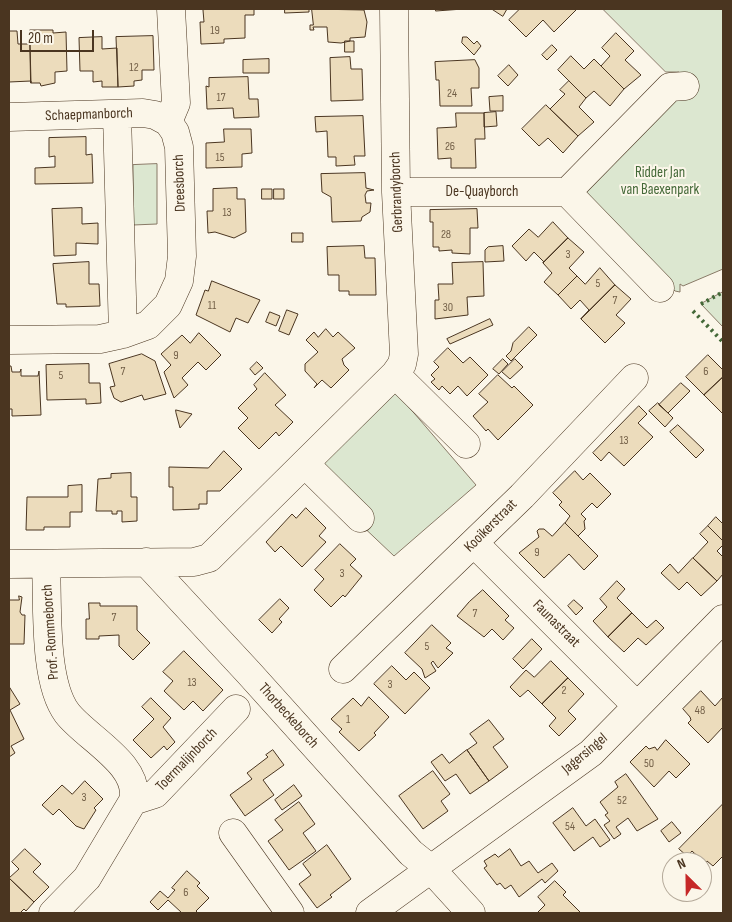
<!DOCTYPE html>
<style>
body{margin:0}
#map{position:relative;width:732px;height:922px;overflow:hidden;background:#fbf6e9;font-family:"Sofia Sans Condensed",sans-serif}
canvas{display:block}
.frame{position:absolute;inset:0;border:10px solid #4a3520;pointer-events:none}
.north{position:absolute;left:662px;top:852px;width:50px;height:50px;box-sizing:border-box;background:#fbf6e9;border:1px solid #b4a999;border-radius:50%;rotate:337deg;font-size:14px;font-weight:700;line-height:20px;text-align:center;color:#4a3520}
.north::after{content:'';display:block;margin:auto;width:18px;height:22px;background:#c62828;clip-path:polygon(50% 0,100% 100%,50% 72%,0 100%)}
.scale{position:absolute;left:20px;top:30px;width:74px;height:22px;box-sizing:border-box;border:2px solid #4a3520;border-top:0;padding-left:6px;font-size:15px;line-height:18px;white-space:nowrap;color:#4a3520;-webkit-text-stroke:4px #fbf6e9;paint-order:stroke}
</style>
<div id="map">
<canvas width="732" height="922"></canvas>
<div class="frame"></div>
<div class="north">N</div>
<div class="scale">20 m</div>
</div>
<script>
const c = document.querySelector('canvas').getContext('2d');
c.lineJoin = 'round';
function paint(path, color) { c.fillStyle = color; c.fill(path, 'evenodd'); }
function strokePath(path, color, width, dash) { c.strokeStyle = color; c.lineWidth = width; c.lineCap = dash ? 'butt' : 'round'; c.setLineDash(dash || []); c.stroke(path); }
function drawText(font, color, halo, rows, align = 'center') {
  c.font = font + ' "Sofia Sans Condensed",sans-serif'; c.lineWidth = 4; c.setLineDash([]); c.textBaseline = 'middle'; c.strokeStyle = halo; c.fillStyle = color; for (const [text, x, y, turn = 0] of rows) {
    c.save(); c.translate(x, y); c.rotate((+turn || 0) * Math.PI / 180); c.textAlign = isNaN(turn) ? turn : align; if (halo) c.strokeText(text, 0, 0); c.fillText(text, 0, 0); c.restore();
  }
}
const green = new Path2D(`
 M603,9H723V269L683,286L680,284V292L675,291L568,185L679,72H666Z
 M157,164V224L133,225V165Z
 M723,292V327L701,304Z
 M389,384L476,485L394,556L299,466Z`);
paint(green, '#dce7d0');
strokePath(green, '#887966', 1);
const building = new Path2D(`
 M217,9H254V15H245V38L224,39V43L201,44L200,22H204L203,10Z
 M285,9H309V12L285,13Z
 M312,9L364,10L367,22L365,37L350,38V41L341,43L328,42L327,27H313L314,30H310V25H313Z
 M436,9H463L436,11Z
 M492,9H507L503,16Z
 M520,9H577L554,32L543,20L526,37L509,20Z
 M30,30H53V33L66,32L67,71L55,72V83L41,86L40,83H31Z
 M9,31H17L18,44H30L31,83V81L9,82Z
 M616,33L634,51L625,60L641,75L624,89L601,66L610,56L602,48Z
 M153,36L154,70H142V80L134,81V86L118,87L116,37Z
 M102,37V49L117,48L118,87H102V81L93,82V71H80L79,38Z
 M463,37H467L474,44L477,41L481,46L474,55L462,43Z
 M345,41H354V52H345Z
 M552,45L557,50L547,60L542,55Z
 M571,56L584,69L594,59L624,89L610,106L594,91L586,98L558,70Z
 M350,57L351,69H362L363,100L331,101L330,58Z
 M269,59V73H243V60Z
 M475,60L479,68V88H471L472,106H440L439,80H436L435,62Z
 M509,65L518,75L508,86L498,76Z
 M248,77L249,99H258L259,117L234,118L233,108L207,109L206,86L209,87V78Z
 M569,81L586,98L579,107L594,122L578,136L550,109L565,94L560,90Z
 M503,96V111H490L489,97Z
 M546,105L578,136L563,153L548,138L539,146L522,129Z
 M496,112L497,126L484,127V113Z
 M456,113H484L485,139H475L476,168H451V158L438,159L437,128L456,127Z
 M363,116L365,156H354L355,165L336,166V157H328L327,131L316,132L315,117Z
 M224,129H251L252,153L242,154V167L206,168V143L224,142Z
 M86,137V155L92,154L93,183L35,184V168L55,167V156L49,157V138Z
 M365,173L366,188L374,190L367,191L365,195L366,203H371L370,212L362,217L361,221L332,222L331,197L322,192L321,174Z
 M237,188V199H245L246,232L234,238L215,232L208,233L207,211H213V189Z
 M262,189H272V199H262Z
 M274,189H284V199H274Z
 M82,208V224L98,223V244L76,243V255L54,256L52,209Z
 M477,209L478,228H470V254L452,253V250L439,251V247H433V222H430V210Z
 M553,222L568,238L543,263L544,262L534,252L526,261L512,246L529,229L538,237Z
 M292,233H303V242H292Z
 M568,238L584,252L569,268L577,276L558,295L544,282L552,273L543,263Z
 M364,246L365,258H375L376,295H349V291H339V275H328L327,247Z
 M503,246L504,261L485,262V250L488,247Z
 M89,262V284H99L100,306L66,307V304H57L53,264Z
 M483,262L484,296L467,297L468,315L435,319V300H439L438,284H453L452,263Z
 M600,268L615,285L581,319L589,310L580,300L571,309L558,295L577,276L585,284Z
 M212,281L260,300L248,323L236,318L230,332L196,315L205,290L208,291Z
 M615,285L631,299L616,315L625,323L605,343L581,319Z
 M287,310L298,314L289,335L279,331Z
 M270,312L280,316L276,326L266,322Z
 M490,319L493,325L450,344L447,339Z
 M529,327L537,335L511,361L506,356L511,351L513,343Z
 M326,329L333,337L338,332L355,348L342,359L344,365L349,370L331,388L322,380L314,388L317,384L305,371V364L318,352L306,340L314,332L318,337Z
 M199,333L221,355L206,370L198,362L182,378L188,385L174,398L164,372L171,365L161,354L182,335L190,343Z
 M448,348L463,363L470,357L488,375L467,396L458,386L450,394L442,386L439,390L431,382L435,379L431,375L439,367L434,362Z
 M142,354L155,361L166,394L144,400L142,395L121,402L114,398L110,387L115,386L109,364Z
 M708,355L723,370V377L704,395L686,377Z
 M503,359L508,364L499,374L493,369Z
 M515,359L523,367L510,379L502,372Z
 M257,362L263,368L255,375L250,369Z
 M89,364V383H100L101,403L86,404V399L47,400L46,365Z
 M9,366H11L12,372H20L21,369V376H38L39,371L41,415L12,416V409H9Z
 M265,373L286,395L275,405L293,422L279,436L276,432L259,449L238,428L248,418L238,408L257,389L254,385Z
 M498,375L512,388L514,386L533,405L498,440L488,429L486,431L473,416L488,402L479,394Z
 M723,377V414L704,395Z
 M681,383L690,391L668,413L659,405Z
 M658,403L673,418L665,427L649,411Z
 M639,406L647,414L638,423L653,437L624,466L609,452L601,461L593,453Z
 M176,410L192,414L180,428L176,413Z
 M678,425L704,450L696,458L670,432Z
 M224,451L242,469L220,491H207V504H199V509L173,510V487H169V467L208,468Z
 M575,471L583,480L590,473L611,494L597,508L592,503L581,514L586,519L584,521L585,529L578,536L565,523L570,516L559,505L562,502L553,493Z
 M131,473V497H137V521L122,522V511H117V514H112V511H96L98,479L111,478V474Z
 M82,485V512H70V527H44V530H26L27,497H68V486Z
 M306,508L326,528L319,536L326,542L302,567L281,546L275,552L266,542L292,514L296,518Z
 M716,517L723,524V541L708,526Z
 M565,523L598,556L584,570L569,554L544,578L519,553L539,537L537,531L539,529H544L552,536Z
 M708,526L723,541V545L717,551L723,557V574L717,581L693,558L708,542L700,534Z
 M340,544L356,559L350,565L362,576L345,597L343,595L331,607L314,590L324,579L315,570Z
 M693,558L717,581L701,596L687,582L679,590L661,573L670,564L678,573Z
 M617,581L625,589L617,598L632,613L608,637L593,621L607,607L600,599Z
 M483,590L509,616L505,620L514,628L503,640L492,629L484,637L457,616L469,602Z
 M19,596L22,597L20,612L22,615H25L24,644H9V600H19Z
 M280,599L289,608L279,619L282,622L272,633L259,620Z
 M574,600L583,608L576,615L568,606Z
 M89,603H100V606H137V630L150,643L133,660L119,646V635L99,636V639H86V619H89Z
 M632,613L647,628L656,620L664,628L646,645L638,638L624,652L608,637Z
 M432,625L451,643L446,648L453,653L438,668L433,661L431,663L436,671L425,678L422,669L405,653Z
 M532,639L542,649L523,669L513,659Z
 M184,651L223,690L203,711L193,701L184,710L164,691L173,681L163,672Z
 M551,661L568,678L542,704L528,690L520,697L510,687L526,670L534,677Z
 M392,666L406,680L414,672L430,688L405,714L374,684Z
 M568,678L584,694L568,711L576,719L559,736L549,726L556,718L542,704Z
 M10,688L20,704L10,710L24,739L11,746L15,753L9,757Z
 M701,691L715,706L723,697V727L708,743L688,723L691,720L690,717L683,709Z
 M369,697L389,717L374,733L376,735L359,751L339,732L342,729L331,719L353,698L361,706Z
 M151,698L171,718L163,727L175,742L167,750L164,746L151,758L133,740L154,719L142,707Z
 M489,720L504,739L493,747L508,767L489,781L467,750L477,743L470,734Z
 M666,740L690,764L676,778L669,771L654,787L630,762L646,746L649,749L655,747L657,750Z
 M273,750L284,765L263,780L274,795L245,816L230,795L252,779L247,773L268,757L266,755Z
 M467,750L489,781L470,794L456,774L445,781L431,762L442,754L449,763Z
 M433,771L450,794L441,801L448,811L423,829L399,796Z
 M626,774L658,819L637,831L628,818L616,827L621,834L614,839L604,825L610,821L605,815L608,813L600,802L618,787L615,782Z
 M85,781L103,799L94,808L96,810L84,829L76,826L59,809L53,815L42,805L62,785L72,794Z
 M294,785L302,796L282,810L275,800Z
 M299,802L315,824L303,833L316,851L289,870L268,841L283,830L275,820Z
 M723,804V856L713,866L707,861L705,863L692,851L687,856L679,849Z
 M573,808L586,826L595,819L610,840L600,847L593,837L574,851L553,823Z
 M672,822L681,833L669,842L661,831Z
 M327,845L351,879L330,895L332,897L317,908L299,884L311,875L303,864Z
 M25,849L41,864L33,872L49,887L34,902L9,878L19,869L12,862Z
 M510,849L521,866L529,861L538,873L552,863L558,871L545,883L542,879L519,897L511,885L505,889L500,883L497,885L484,868L487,866L484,861L495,854L498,857Z
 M187,871L200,883L197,886L209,898L196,911L198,913H182L168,900L158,910L150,902L160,891L168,898L175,890L172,888Z
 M9,878L34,902L26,911L24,909L20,913H9Z
 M555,881L566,892L563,895L581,913H537L545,905L538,897Z`);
paint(building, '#ecdcbc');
strokePath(building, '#4a3520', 1);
const minor = new Path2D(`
 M117,114L123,334
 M9,117L143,113L155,115L168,122
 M396,192H567L660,288
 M567,192L670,87L685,86
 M9,340L100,339L123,334L148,325L168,305L179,281L182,256L179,147L175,132L168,122L176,103L171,9
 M395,374L466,444
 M305,464L360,518
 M474,543L637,706
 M146,562L249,673L411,853L431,869L471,913
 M9,564L194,562L209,558L395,374L402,364L404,354L396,192L394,9
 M46,564C48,604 43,681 67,713C86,738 142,765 133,801L87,878L53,913
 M343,669L522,496L634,378
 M133,801L155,794L236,709
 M233,833L290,913
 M370,913L591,753L723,619`);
strokePath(minor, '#4a3520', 29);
strokePath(minor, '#fbf6e9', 28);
strokePath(new Path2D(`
 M701,304L723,292
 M693,311L723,342`), '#436837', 4, [2.5, 4]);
drawText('12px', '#725f47', null, [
 ["19",215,31],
 ["12",134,68],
 ["24",452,94],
 ["17",221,98],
 ["26",450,147],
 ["15",220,158],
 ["13",227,213],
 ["28",446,235],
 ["3",568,255],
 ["5",598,284],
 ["7",615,301],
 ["11",212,306],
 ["30",448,308],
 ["9",176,356],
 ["7",123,372],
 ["6",706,372],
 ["5",61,376],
 ["13",624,441],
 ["9",537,553],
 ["3",342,574],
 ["7",475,614],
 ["7",114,618],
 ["5",427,647],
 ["13",192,683],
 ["3",390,685],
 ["2",564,691],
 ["48",700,711],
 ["1",348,720],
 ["50",649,764],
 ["3",84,798],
 ["52",622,801],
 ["54",570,827],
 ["6",186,893]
]);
drawText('15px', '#4a3520', '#fbf6e9', [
 ["Schaepmanborch",89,115,-2],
 ["Dreesborch",180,183,-92],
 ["Gerbrandyborch",397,192,-92],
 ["De-Quayborch",482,192],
 ["Kooikerstraat",491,526,-45],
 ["Faunastraat",556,624,45],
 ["Prof.-Rommeborch",51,632,-94],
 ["Thorbeckeborch",288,716,48],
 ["Jagersingel",585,754,-40],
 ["Toermalijnborch",187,760,-46]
]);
drawText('15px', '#436837', '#fbf6e9', [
 ["Ridder Jan",660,173],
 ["van Baexenpark",660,190]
]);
</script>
